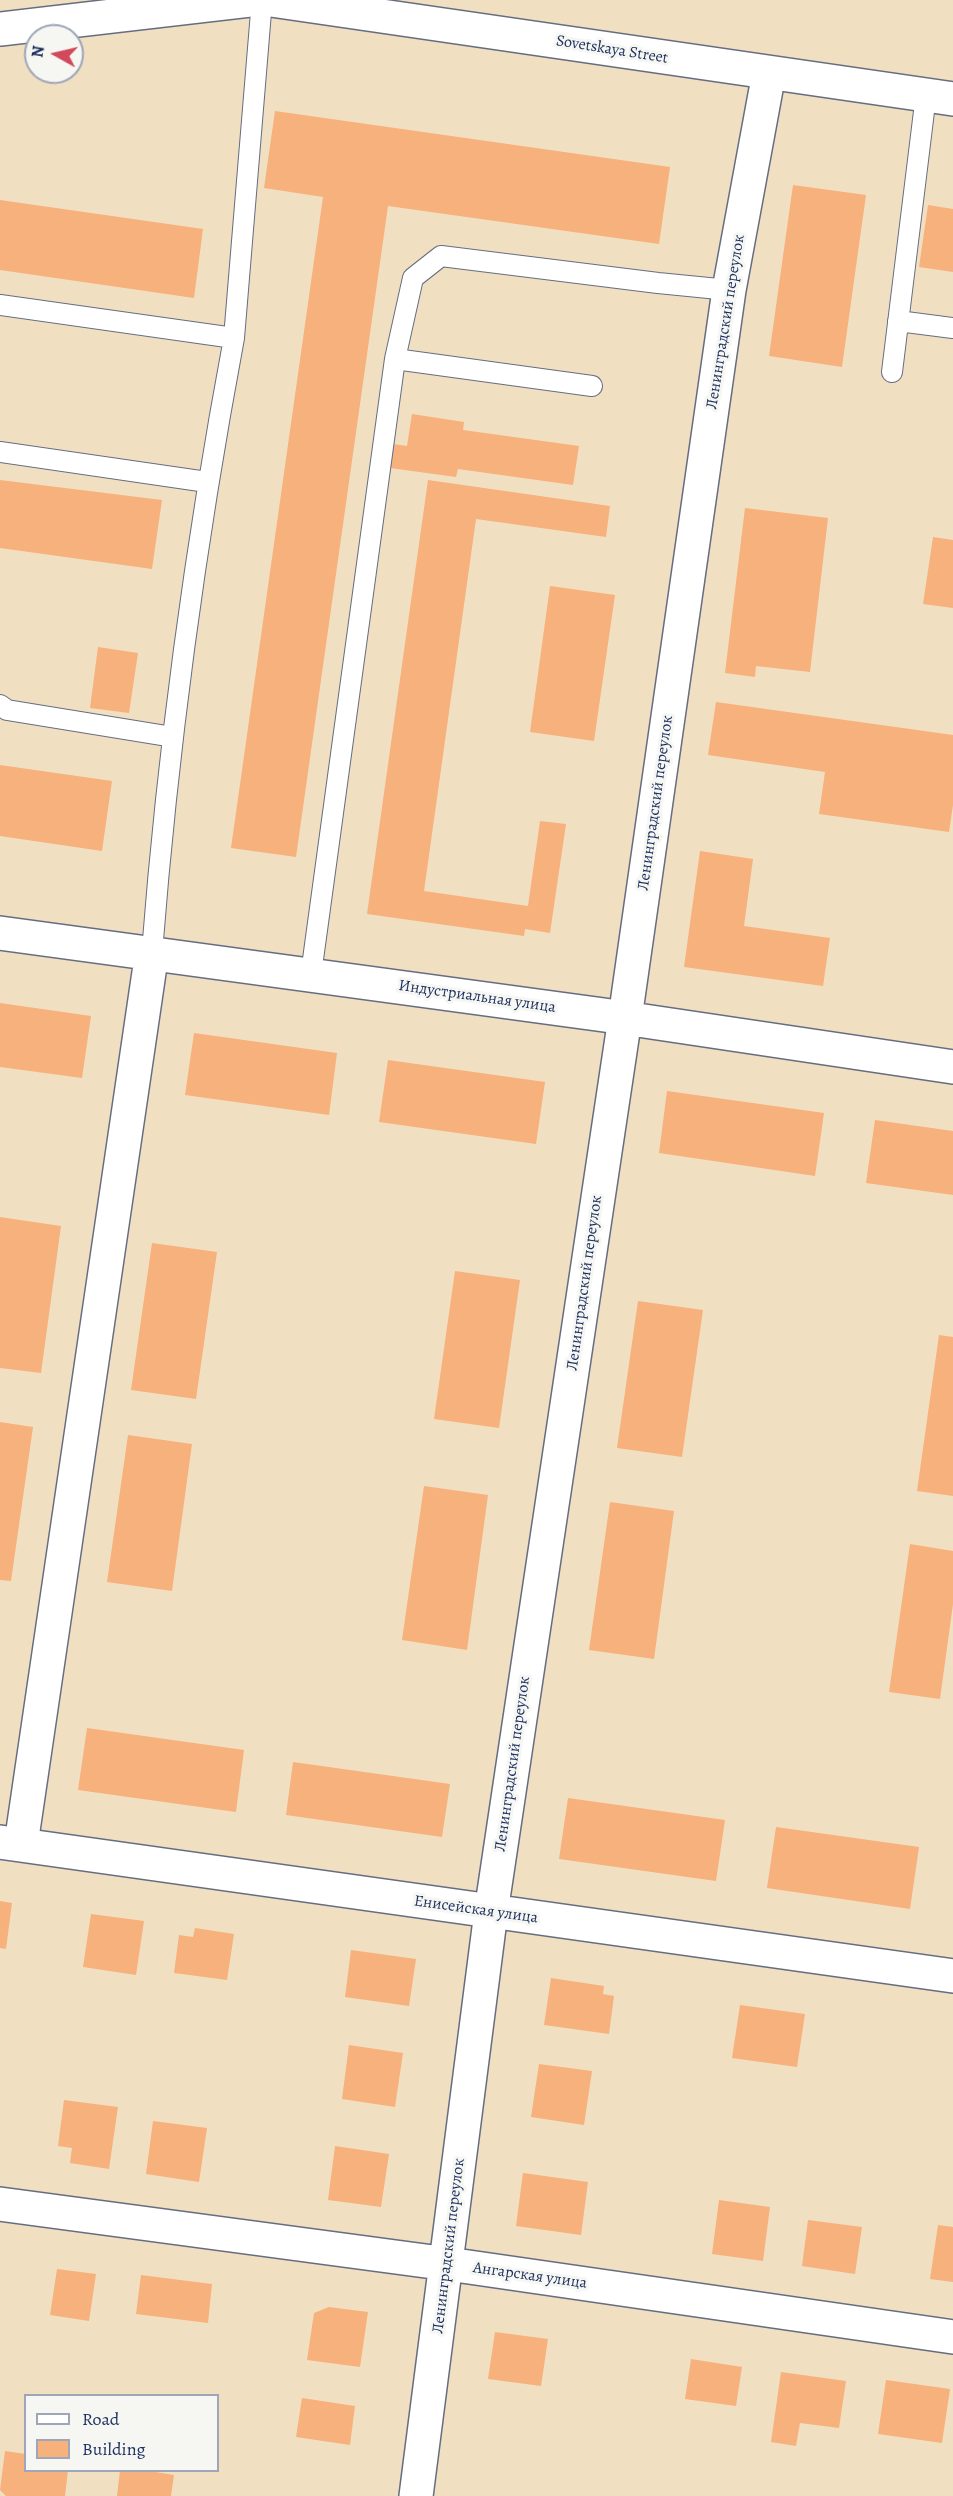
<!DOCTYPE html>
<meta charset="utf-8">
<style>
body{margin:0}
#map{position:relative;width:953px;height:2496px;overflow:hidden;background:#f1dfc2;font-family:Alegreya,serif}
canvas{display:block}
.legend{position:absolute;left:24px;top:2394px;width:195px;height:78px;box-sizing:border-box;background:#f6f6f2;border:2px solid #9ea6b7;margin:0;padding:8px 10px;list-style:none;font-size:18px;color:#1b2f5e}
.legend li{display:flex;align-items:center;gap:12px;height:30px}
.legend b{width:30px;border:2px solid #9ea6b7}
.north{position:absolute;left:24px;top:24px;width:60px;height:60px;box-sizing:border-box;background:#f6f6f2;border:2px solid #9ea6b7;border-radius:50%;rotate:278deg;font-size:16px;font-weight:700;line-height:24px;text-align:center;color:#1b2f5e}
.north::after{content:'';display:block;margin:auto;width:21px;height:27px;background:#d1495b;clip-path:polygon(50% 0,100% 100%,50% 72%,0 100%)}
</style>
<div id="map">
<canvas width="953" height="2496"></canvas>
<ul class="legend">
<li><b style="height:8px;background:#fff"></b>Road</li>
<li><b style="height:16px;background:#f7b17c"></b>Building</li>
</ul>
<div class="north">N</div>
</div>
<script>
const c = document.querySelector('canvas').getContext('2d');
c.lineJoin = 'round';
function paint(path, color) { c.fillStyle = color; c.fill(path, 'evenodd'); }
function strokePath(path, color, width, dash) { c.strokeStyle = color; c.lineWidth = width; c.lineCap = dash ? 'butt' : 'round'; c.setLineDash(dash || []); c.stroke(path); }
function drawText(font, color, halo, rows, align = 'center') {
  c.font = font + ' Alegreya,serif'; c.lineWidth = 6; c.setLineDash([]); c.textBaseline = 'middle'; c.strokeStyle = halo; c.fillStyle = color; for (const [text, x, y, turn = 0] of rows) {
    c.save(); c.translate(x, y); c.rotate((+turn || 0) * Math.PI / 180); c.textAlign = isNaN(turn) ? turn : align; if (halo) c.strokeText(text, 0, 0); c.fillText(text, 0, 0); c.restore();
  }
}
paint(new Path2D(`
 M275,111L670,167L659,244L388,206L296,857L231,848L323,197L264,188Z
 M793,185L866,195L842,367L769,356Z
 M0,200L203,229L194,298L0,270Z
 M928,205L953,209V272L919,267Z
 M412,414L464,422L463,430L579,446L573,485L458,469L456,477L390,468L393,444L407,446Z
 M0,480L162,500L152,569L0,548Z
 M428,480L610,506L606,537L476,519L424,891L528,906L540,821L566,824L550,933L525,929L524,936L367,914Z
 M745,508L828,518L810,672L756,666L755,677L725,673Z
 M933,537L953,540V608L923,604Z
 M550,586L615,595L594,741L530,732Z
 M98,647L138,653L129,713L90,708Z
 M716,702L953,735V805L949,832L819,814L825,772L708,755Z
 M0,765L112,781L102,851L0,836Z
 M700,851L753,859L744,926L830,938L823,986L684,967Z
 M0,1003L91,1016L82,1078L0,1067Z
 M194,1033L337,1053L329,1115L185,1095Z
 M388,1060L545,1082L536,1144L379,1122Z
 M667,1091L824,1113L815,1176L659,1153Z
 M875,1120L953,1131V1195L866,1183Z
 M0,1217L61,1226L41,1373L0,1368Z
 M152,1243L217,1252L196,1399L131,1390Z
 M455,1271L520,1280L499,1428L434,1419Z
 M638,1301L703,1310L682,1457L617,1448Z
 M939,1335L953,1337V1496L917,1491Z
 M0,1422L33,1427L11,1581L0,1580Z
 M128,1435L192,1444L172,1591L107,1582Z
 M424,1486L488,1495L467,1650L402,1640Z
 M610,1502L674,1511L654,1659L589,1650Z
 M910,1544L953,1551V1604L940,1699L889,1692Z
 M87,1728L244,1750L236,1812L78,1790Z
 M293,1762L450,1784L442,1837L286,1815Z
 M568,1798L725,1820L716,1881L559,1859Z
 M776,1827L919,1847L910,1909L767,1888Z
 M0,1901L12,1903L6,1949L0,1948Z
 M91,1914L144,1921L136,1975L83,1967Z
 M195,1928L234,1934L227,1980L174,1973L179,1935L193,1937Z
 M351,1950L416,1959L409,2006L345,1997Z
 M551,1978L604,1986L603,1994L614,1996L609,2034L544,2025Z
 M740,2005L805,2014L797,2067L732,2058Z
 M349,2045L403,2053L395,2107L342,2099Z
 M539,2064L592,2071L584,2125L531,2117Z
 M64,2100L118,2107L109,2169L70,2163L72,2148L58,2146Z
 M153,2121L207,2128L199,2182L146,2174Z
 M335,2146L389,2154L381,2207L328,2200Z
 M523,2173L588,2182L581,2235L516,2226Z
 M719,2200L770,2207L763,2261L712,2254Z
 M808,2220L862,2227L855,2274L802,2266Z
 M938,2225L953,2227V2282L930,2279Z
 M57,2269L96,2274L89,2321L50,2315Z
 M141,2275L212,2284L208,2323L136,2314Z
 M329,2307L368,2312L360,2367L307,2360L314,2313Z
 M495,2332L548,2339L541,2386L488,2379Z
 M691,2359L742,2367L736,2406L685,2399Z
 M781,2372L846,2381L839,2428L800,2423L796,2446L771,2442Z
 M886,2380L950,2389L942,2443L878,2434Z
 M302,2398L355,2406L350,2445L296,2437Z
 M5,2451L26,2454V2470H68L65,2496H6L0,2490Z
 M120,2470H143L174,2475L171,2496H117Z`), '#f7b17c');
const lane = new Path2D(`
 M0,305L234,338C196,541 168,746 152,952
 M898,321L953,328
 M234,338L262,0
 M892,372L926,95
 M592,386L395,359L413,278L441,256L658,283L729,290
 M0,452L207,482
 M0,705L7,710L173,737
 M311,974L395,359`);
const street = new Path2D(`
 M0,933L604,1015L953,1067
 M0,1842L953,1976
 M21,1844L152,952
 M0,2204L448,2264L953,2337
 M416,2496L491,1912L625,1018L729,290L769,73`);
const primary = new Path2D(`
 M271,0L953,99
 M0,29L250,0`);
strokePath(lane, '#666d81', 22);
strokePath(street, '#666d81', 36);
strokePath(primary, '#666d81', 36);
strokePath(lane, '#fff', 20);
strokePath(street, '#fff', 33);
strokePath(primary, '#fff', 33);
drawText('16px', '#1b2f5e', '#f6f6f2', [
 ["Sovetskaya Street",612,50,9],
 ["Ленинградский переулок",726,322,-81],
 ["Ленинградский переулок",656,803,-82],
 ["Индустриальная улица",477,997,8],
 ["Ленинградский переулок",585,1283,-82],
 ["Ленинградский переулок",513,1764,-82],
 ["Енисейская улица",476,1910,8],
 ["Ленинградский переулок",449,2246,-83],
 ["Ангарская улица",530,2276,8]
]);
</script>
